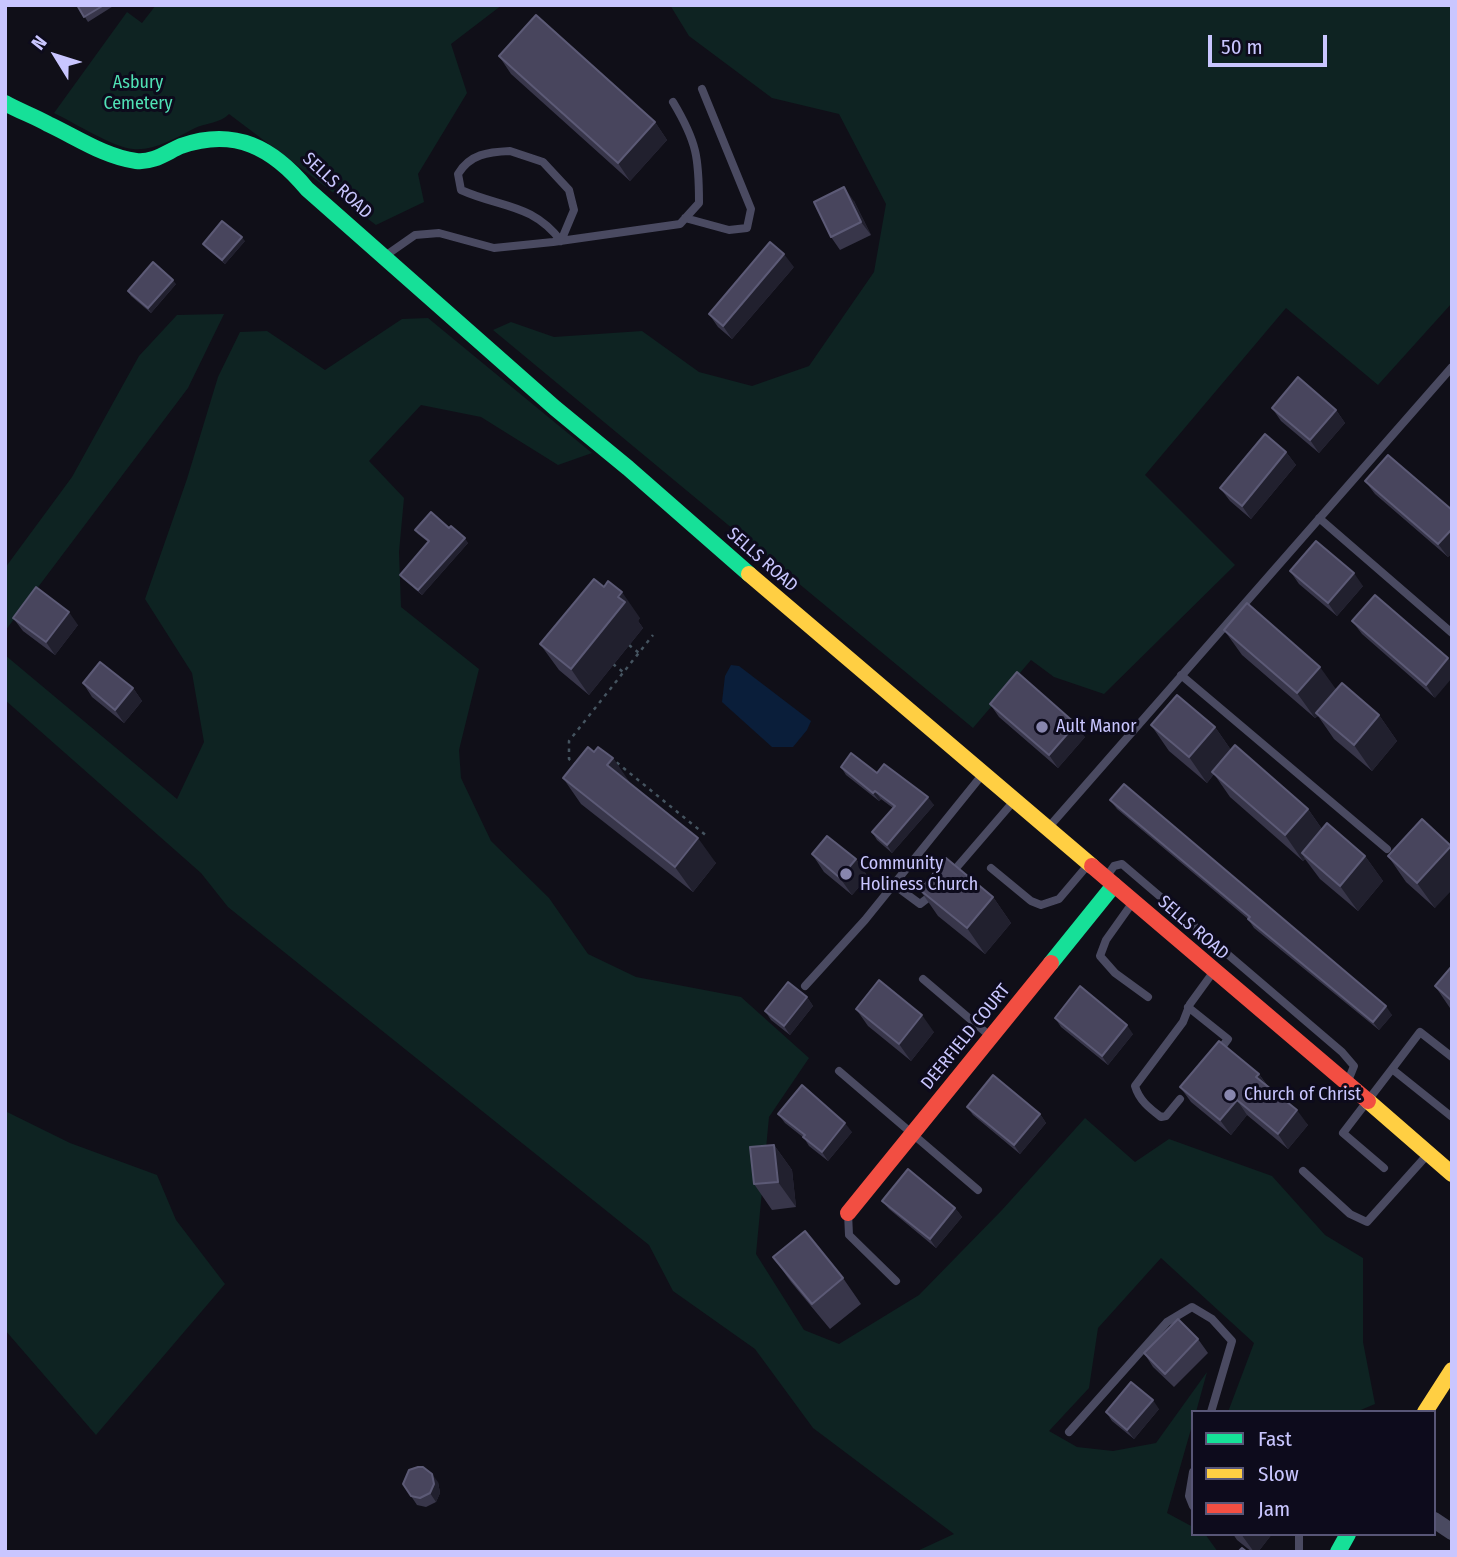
<!DOCTYPE html>
<style>
body{margin:0}
#map{position:relative;width:1457px;height:1557px;overflow:hidden;background:#100f18;font-family:"Fira Sans Condensed",sans-serif}
canvas{display:block}
.frame{position:absolute;inset:0;border:7px solid #c9c6ff;pointer-events:none}
.legend{position:absolute;left:1191px;top:1410px;width:245px;height:126px;box-sizing:border-box;background:#0d0b1c;border:2px solid #585677;margin:0;padding:9px 12px;list-style:none;font-size:21px;color:#c9c6ff}
.legend li{display:flex;align-items:center;gap:14px;height:35px}
.legend b{width:35px;border:2px solid #585677}
.north{position:absolute;left:21px;top:21px;width:70px;height:70px;-webkit-text-stroke:5px #0d0b1c;paint-order:stroke;rotate:308deg;font-size:19px;font-weight:700;line-height:28px;text-align:center;color:#c9c6ff}
.north::after{content:'';display:block;margin:auto;width:24px;height:32px;background:#c9c6ff;clip-path:polygon(50% 0,100% 100%,50% 72%,0 100%)}
.scale{position:absolute;left:1208px;top:35px;width:119px;height:32px;box-sizing:border-box;border:4px solid #c9c6ff;border-top:0;padding-left:9px;font-size:21px;line-height:24px;white-space:nowrap;color:#c9c6ff;-webkit-text-stroke:5px #0d0b1c;paint-order:stroke}
</style>
<div id="map">
<canvas width="1457" height="1557"></canvas>
<div class="frame"></div>
<ul class="legend">
<li><b style="height:9px;background:#16e098"></b>Fast</li>
<li><b style="height:9px;background:#ffcf43"></b>Slow</li>
<li><b style="height:9px;background:#f24e42"></b>Jam</li>
</ul>
<div class="north">N</div>
<div class="scale">50 m</div>
</div>
<script>
const c = document.querySelector('canvas').getContext('2d');
c.lineJoin = 'round';
function paint(path, color) { c.fillStyle = color; c.fill(path, 'evenodd'); }
function strokePath(path, color, width, dash) { c.strokeStyle = color; c.lineWidth = width; c.lineCap = dash ? 'butt' : 'round'; c.setLineDash(dash || []); c.stroke(path); }
function drawText(font, color, halo, rows, align = 'center') {
  c.font = font + ' "Fira Sans Condensed",sans-serif'; c.lineWidth = 6; c.setLineDash([]); c.textBaseline = 'middle'; c.strokeStyle = halo; c.fillStyle = color; for (const [text, x, y, turn = 0] of rows) {
    c.save(); c.translate(x, y); c.rotate((+turn || 0) * Math.PI / 180); c.textAlign = isNaN(turn) ? turn : align; if (halo) c.strokeText(text, 0, 0); c.fillText(text, 0, 0); c.restore();
  }
}
paint(new Path2D(`
 M156,5H502L451,44L467,93L418,174L424,202L376,225L229,114C221,123 206,123 195,128C176,138 154,151 133,149C114,148 73,122 54,113L127,12L142,23Z
 M670,5H1452V303L1378,385L1286,308L1145,475L1235,565L1104,694L1054,677L1031,660L973,728L493,330L511,322L554,337L642,331L699,372L752,386L809,366L874,272L886,204L839,114L772,98L689,36Z
 M224,314L188,388L5,631V568L72,477L139,356L177,315Z
 M428,318L592,453L558,465L481,417L421,405L369,461L404,498L399,552L401,607L479,669L459,750L461,778L491,841L549,898L588,954L636,977L741,997L809,1058L769,1117L756,1254L804,1330L839,1344L919,1295L1002,1210L1085,1118L1135,1162L1169,1139L1272,1176L1325,1235L1363,1258V1342L1375,1404L1356,1412H1228L1254,1343L1161,1258L1098,1328L1089,1388L1049,1431L1077,1447L1113,1451L1156,1443L1207,1372L1196,1412H1193V1422L1167,1513L1193,1527V1534H1205L1218,1552H915L954,1534L813,1428L755,1349L673,1291L649,1245L228,907L201,873L5,700V655L177,799L204,742L192,673L145,599L187,479L218,377L240,332L267,331L325,370L402,319Z
 M5,1111L70,1143L157,1175L176,1220L225,1284L96,1435L5,1330Z`), '#0e2322');
paint(new Path2D(`
 M731,665L739,666L811,721L807,730L793,747H772L722,702L725,676Z`), '#0a1e3a');
strokePath(new Path2D(`
 M629,645L639,653
 M613,664L623,672
 M610,757L708,837
 M577,765L569,759V741L653,635`), '#455460', 2.5, [3.5, 5]);
strokePath(new Path2D(`
 M510,151L543,162L569,190L574,210L561,241C532,203 501,208 461,190L458,174C470,154 488,152 510,151Z
 M685,218L729,230L747,228L751,209L702,89
 M385,256L415,235L439,233L494,248L553,242L680,224L699,203C699,158 697,142 673,102
 M1319,518L1452,633
 M1181,675L1387,849
 M1048,828L1452,367
 M991,868L1031,901L1041,905L1059,899L1087,866
 M951,874L1013,802
 M1107,876L1114,866L1122,864L1342,1052L1354,1066L1348,1081
 M893,884L920,904L933,894
 M1133,902L1106,940L1100,956L1115,973L1148,997
 M923,979L990,1036
 M805,986L865,920L982,775
 M1188,1007L1228,1039L1219,1051
 M1452,1057L1420,1032L1392,1069L1452,1117
 M839,1071L978,1190
 M1180,1099L1166,1116L1161,1117C1149,1108 1139,1100 1135,1086L1183,1022L1190,1004L1214,971
 M1384,1168L1343,1133L1392,1069
 M1303,1171L1350,1214L1367,1222L1428,1154
 M848,1213L849,1235L896,1281
 M1069,1432L1167,1322L1192,1307L1212,1319L1232,1341L1211,1412
 M1193,1472L1189,1496L1193,1506
 M1299,1552V1534`), '#4a4a61', 8);
strokePath(new Path2D(`
 M1434,1520L1452,1532`), '#4a4a61', 16);
strokePath(new Path2D(`
 M5,103C19,111 34,116 48,124C76,137 105,157 136,161C153,163 167,152 181,146C235,127 273,148 307,189L555,408L628,468L749,574
 M1051,963L1114,885
 M1338,1552L1348,1534`), '#16e098', 16);
strokePath(new Path2D(`
 M749,574L1092,866
 M1368,1101L1452,1174
 M1425,1412L1452,1370`), '#ffcf43', 16);
strokePath(new Path2D(`
 M1092,866L1368,1101
 M848,1213L1051,963`), '#f24e42', 16);
paint(new Path2D(`
 M77,5H115L88,22Z
 M499,56L655,122L667,140L630,181L511,74Z
 M854,201L871,235L840,250L831,237Z
 M245,241L225,264L206,248L203,244Z
 M794,267L732,339L718,327L709,314Z
 M176,284L151,313L131,296L128,291Z
 M1272,408L1336,410L1345,423L1319,453L1281,421Z
 M1286,452L1296,465L1251,519L1230,501L1220,488Z
 M1365,481L1452,510V553L1448,557L1375,494Z
 M449,528L468,543L422,595L403,579L400,575L428,542L418,534L415,530Z
 M1290,571L1363,586L1337,616L1299,584Z
 M1375,595L1435,698L1362,634L1352,621Z
 M13,618L78,625L55,655L23,631Z
 M640,618L638,621L643,628L589,695L559,670L540,644Z
 M1224,630L1336,689L1379,715L1397,741L1372,771L1334,739L1318,716L1315,718L1242,655Z
 M83,683L133,688L142,701L124,723L92,697Z
 M990,704L1085,737L1058,768L999,717Z
 M1151,725L1215,727L1231,750L1308,809L1322,829L1365,856L1383,881L1358,911L1320,879L1305,859L1303,861L1230,797L1214,774L1207,783L1169,751Z
 M594,752L613,758L630,784L716,863L693,892L581,804L563,778Z
 M841,767L877,773L934,805L892,853L877,840L872,832L893,808L881,799L879,801L846,775Z
 M1110,800L1392,1015L1379,1030L1254,928L1248,919L1117,809Z
 M1452,847L1435,908L1406,882L1388,856Z
 M812,854L856,859L868,877L852,895L824,872Z
 M920,890L993,897L1011,923L985,954L938,916Z
 M1452,966V1011L1435,986Z
 M807,997L813,1006L790,1035L771,1020L765,1011Z
 M856,1009L934,1032L911,1061L868,1026Z
 M1055,1018L1133,1034L1108,1065L1061,1027Z
 M1259,1074L1267,1085L1308,1125L1288,1149L1247,1115L1231,1135L1191,1102L1180,1087Z
 M967,1107L1040,1114L1046,1123L1020,1154L973,1115Z
 M778,1114L852,1132L828,1161L809,1146L804,1138L785,1123Z
 M774,1145L792,1170L796,1207L772,1210L754,1184Z
 M882,1201L955,1208L962,1217L936,1248L889,1209Z
 M773,1257L843,1278L861,1304L830,1329L791,1282Z
 M1198,1339L1208,1353L1174,1387L1153,1367L1144,1353Z
 M1159,1409L1134,1439L1112,1421L1106,1412Z
 M438,1482L440,1493L436,1502L426,1507L417,1505L403,1484Z
 M1233,1534H1272L1258,1552H1252L1237,1540Z`), '#38364a');
paint(new Path2D(`
 M655,122L667,140L630,181L618,163Z
 M844,187L854,201L871,235L861,222Z
 M242,237L245,241L225,264L222,260Z
 M784,254L794,267L732,339L723,326Z
 M173,280L176,284L151,313L148,308Z
 M1336,410L1345,423L1319,453L1310,440Z
 M1286,452L1296,465L1251,519L1242,506Z
 M1452,529V553L1448,557L1438,544Z
 M465,538L468,543L422,595L418,590Z
 M1354,573L1363,586L1337,616L1328,603Z
 M622,592L640,618L638,621L643,628L589,695L571,669Z
 M69,612L78,625L55,655L46,642Z
 M1448,658L1452,663V678L1435,698L1426,685Z
 M1320,667L1338,692L1316,713L1318,716L1315,718L1297,693Z
 M133,688L142,701L124,723L115,710Z
 M1379,715L1397,741L1372,771L1354,745Z
 M1076,724L1085,737L1058,768L1049,755Z
 M1215,727L1233,753L1212,772L1214,774L1207,783L1189,757Z
 M613,758L631,784L607,765Z
 M875,791L881,799L879,801L873,793Z
 M928,797L934,805L892,853L887,845Z
 M1308,809L1326,835L1302,853L1305,859L1303,861L1285,835Z
 M698,838L716,863L693,892L675,867Z
 M1451,846L1452,847V890L1435,908L1417,883Z
 M1365,856L1383,881L1358,911L1340,886Z
 M856,859L868,877L852,895L840,878Z
 M993,897L1011,923L985,954L967,928Z
 M807,997L813,1006L790,1035L784,1026Z
 M1386,1006L1392,1015L1379,1030L1373,1022Z
 M922,1015L934,1032L911,1061L899,1044Z
 M1127,1025L1133,1034L1108,1065L1102,1056Z
 M1259,1074L1269,1089L1256,1077Z
 M1237,1100L1247,1115L1231,1135L1220,1120Z
 M1297,1110L1308,1125L1288,1149L1278,1134Z
 M1040,1114L1046,1123L1020,1154L1014,1145Z
 M845,1123L852,1132L828,1161L822,1152Z
 M774,1145L792,1170L796,1207L778,1182Z
 M955,1208L962,1217L936,1248L930,1239Z
 M1153,1400L1159,1409L1134,1439L1127,1430Z
 M432,1474L438,1482L440,1493L436,1502L430,1493Z
 M1241,1534H1272L1258,1552H1254Z`), '#21202e');
const building = new Path2D(`
 M77,5H104L84,17Z
 M536,15L655,122L618,163L499,56Z
 M844,187L861,222L831,237L814,202Z
 M222,221L242,237L222,260L203,244Z
 M770,242L784,254L723,326L709,314Z
 M153,262L173,280L148,308L128,291Z
 M1298,377L1336,410L1310,440L1272,408Z
 M1265,434L1286,452L1242,506L1220,488Z
 M1388,455L1452,510V529L1438,544L1365,481Z
 M431,512L449,528L451,526L465,538L418,590L400,575L429,541L415,530Z
 M1316,541L1354,573L1328,603L1290,571Z
 M594,579L604,587L608,581L622,592L618,597L625,602L571,669L540,644Z
 M36,587L69,612L46,642L13,618Z
 M1375,595L1448,658L1426,685L1352,621Z
 M1247,603L1320,667L1297,693L1224,630Z
 M100,662L133,688L115,710L83,683Z
 M1017,672L1076,724L1049,755L990,704Z
 M1342,683L1379,715L1354,745L1316,713Z
 M1177,695L1215,727L1189,757L1151,725Z
 M1235,745L1308,809L1285,835L1212,772Z
 M588,747L594,752L598,747L613,758L607,765L698,838L675,867L563,778Z
 M851,753L877,773L884,764L928,797L887,845L872,832L895,806L875,791L873,793L841,767Z
 M1124,784L1386,1006L1373,1022L1248,919L1250,917L1110,800Z
 M1422,819L1451,846L1417,883L1388,856Z
 M1327,823L1365,856L1340,886L1302,853Z
 M827,836L856,859L840,878L812,854Z
 M946,858L993,897L967,928L920,890Z
 M1452,966V1001L1435,986Z
 M879,980L922,1015L899,1044L856,1009Z
 M788,982L807,997L784,1026L765,1011Z
 M1080,986L1127,1025L1102,1056L1055,1018Z
 M1219,1041L1259,1074L1256,1077L1297,1110L1278,1134L1237,1100L1220,1120L1180,1087Z
 M993,1075L1040,1114L1014,1145L967,1107Z
 M802,1085L845,1123L822,1152L803,1137L805,1135L778,1114Z
 M774,1145L778,1182L754,1184L750,1147Z
 M908,1169L955,1208L930,1239L882,1201Z
 M805,1231L843,1278L812,1304L773,1257Z
 M1178,1319L1198,1339L1165,1374L1144,1353Z
 M1131,1382L1153,1400L1127,1430L1106,1412Z
 M418,1467H423L432,1474L434,1484L430,1493L420,1498L411,1496L403,1484L409,1470Z
 M1242,1548L1247,1552H1238Z`);
paint(building, '#48455d');
strokePath(building, '#5c5a76', 2);
for (const [x, y, r, color] of [
 [1042,727,7,"#8886ae"],
 [846,874,7,"#8886ae"],
 [1230,1095,7,"#8886ae"]
]) { const dot = new Path2D(); dot.arc(x, y, r, 0, 2 * Math.PI); c.fillStyle = color; c.fill(dot); strokePath(dot, '#0d0b1c', 2.5); }
drawText('18px', '#50e1b5', '#0d0b1c', [
 ["Asbury",138,83],
 ["Cemetery",138,104]
]);
drawText('18px', '#c9c6ff', '#0d0b1c', [
 ["SELLS ROAD",337,186,43],
 ["SELLS ROAD",762,560,41],
 ["SELLS ROAD",1193,928,41],
 ["DEERFIELD COURT",966,1037,-51]
]);
drawText('18px', '#c9c6ff', '#0d0b1c', [
 ["Ault Manor",1056,727],
 ["Community",860,864],
 ["Holiness Church",860,885],
 ["Church of Christ",1244,1095]
], 'left');
</script>
